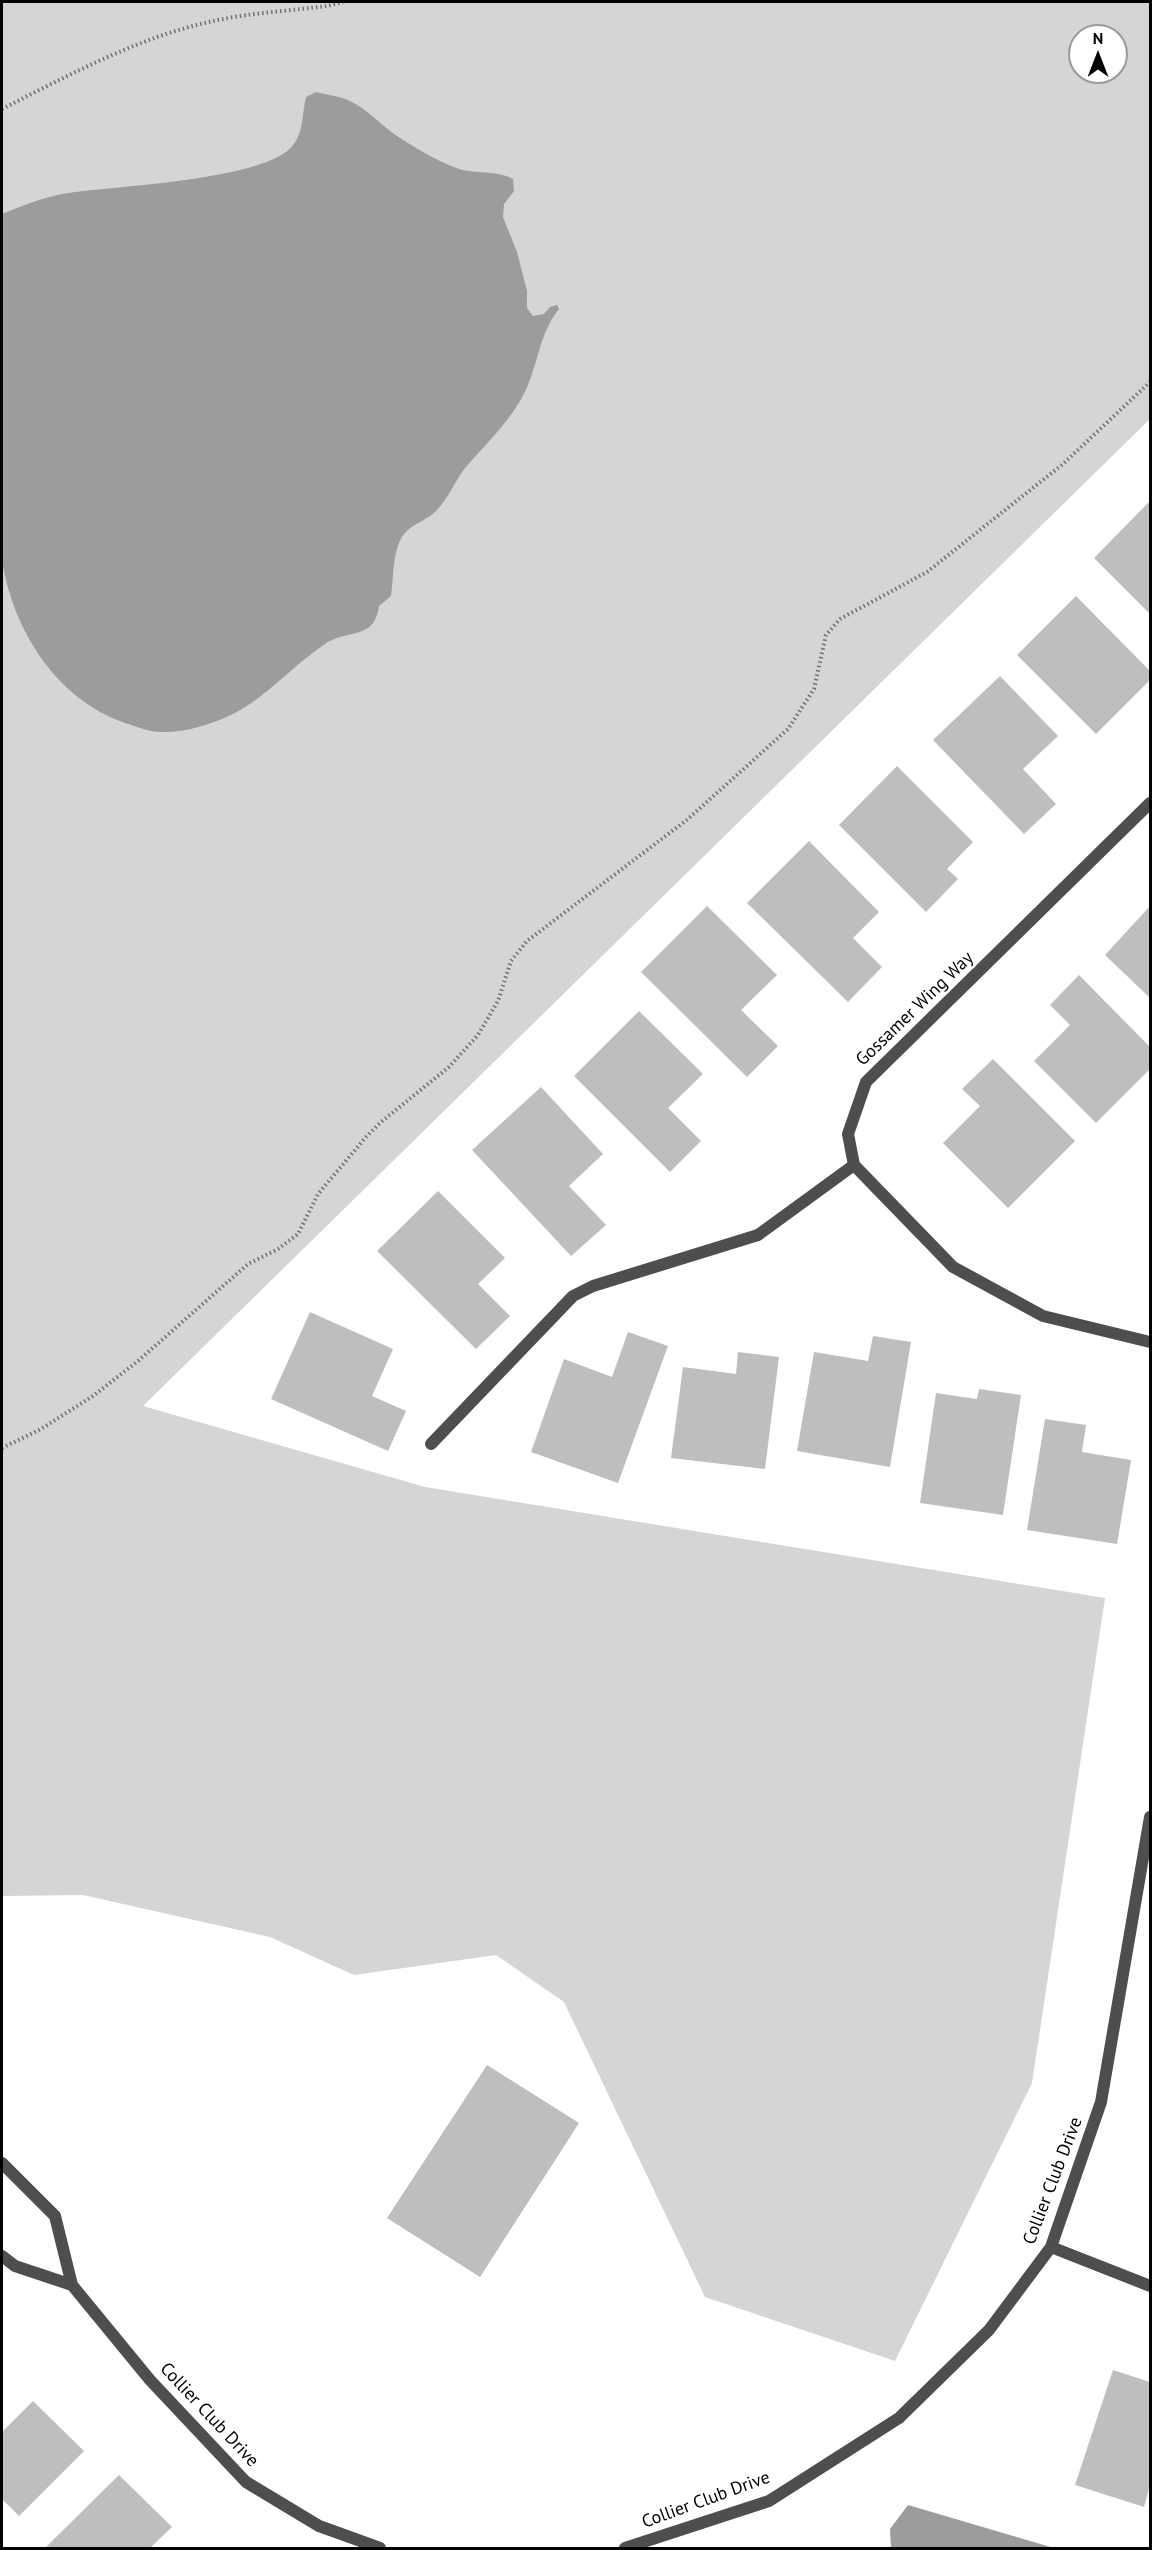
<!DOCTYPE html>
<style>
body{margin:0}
#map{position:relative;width:1152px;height:2550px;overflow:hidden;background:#fff;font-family:"PT Sans",sans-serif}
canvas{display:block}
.frame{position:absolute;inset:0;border:3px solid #000;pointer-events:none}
.north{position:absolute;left:1068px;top:24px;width:60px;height:60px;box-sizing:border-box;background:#fff;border:2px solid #999;border-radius:50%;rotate:0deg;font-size:16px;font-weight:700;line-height:24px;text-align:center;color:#000}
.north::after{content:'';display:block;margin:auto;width:21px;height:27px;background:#000;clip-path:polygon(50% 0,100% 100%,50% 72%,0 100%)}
</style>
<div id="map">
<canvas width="1152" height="2550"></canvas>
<div class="frame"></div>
<div class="north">N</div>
</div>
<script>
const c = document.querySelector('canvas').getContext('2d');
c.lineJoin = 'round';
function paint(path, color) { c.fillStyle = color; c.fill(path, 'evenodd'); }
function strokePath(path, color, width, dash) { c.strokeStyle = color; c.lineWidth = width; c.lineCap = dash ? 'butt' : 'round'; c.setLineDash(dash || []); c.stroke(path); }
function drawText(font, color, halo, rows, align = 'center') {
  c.font = font + ' "PT Sans",sans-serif'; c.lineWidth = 5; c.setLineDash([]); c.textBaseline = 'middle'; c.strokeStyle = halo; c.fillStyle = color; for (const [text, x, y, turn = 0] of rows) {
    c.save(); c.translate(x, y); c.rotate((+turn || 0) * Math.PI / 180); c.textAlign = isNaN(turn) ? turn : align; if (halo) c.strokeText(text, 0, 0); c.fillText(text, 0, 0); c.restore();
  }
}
paint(new Path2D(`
 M2,2H1150V419L143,1406L425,1487L1105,1598L1032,2083L895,2361L705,2297L564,2002L496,1955L354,1975L270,1937L83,1895L2,1896ZM1080,36H1116V72H1080Z`), '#d5d5d5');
paint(new Path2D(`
 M316,92C327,95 341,96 352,102C369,111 381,125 397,136C415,148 437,161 459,169C476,174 497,170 513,179L514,191L504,204L503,217L517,252L527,291V308L533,316L544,314L550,307L557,305L559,309C537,336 538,372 520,401C505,426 484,446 465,468C455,481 449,497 437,510C428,520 413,523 404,534C392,550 394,576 391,596L379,606C374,641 349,628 325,644C292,666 267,697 231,715C209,725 184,733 160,732C149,732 136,726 125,723C56,699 13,630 2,560V214C22,206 41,198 62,194C108,186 267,181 293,145C304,132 302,113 306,97Z
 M908,2505L1054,2548H891L890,2529Z`), '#9c9c9c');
paint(new Path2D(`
 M1150,501V614L1094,558Z
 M1076,596L1150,671V680L1096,734L1017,655Z
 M1000,676L1058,736L1023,769L1056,804L1024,834L933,740Z
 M897,766L973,842L947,869L958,879L926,912L839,825Z
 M809,841L879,912L853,938L882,967L848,1002L747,903Z
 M707,906L777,975L741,1010L778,1046L747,1077L641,972Z
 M1150,906V998L1105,955Z
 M1079,975L1150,1047V1069L1096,1123L1034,1061L1070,1025L1050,1005Z
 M639,1011L703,1074L668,1108L701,1141L670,1172L574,1076Z
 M993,1059L1075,1141L1008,1208L943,1143L980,1106L962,1089Z
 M541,1087L603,1154L569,1186L606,1225L571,1256L472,1150Z
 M438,1191L505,1258L478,1284L510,1316L476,1349L377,1251Z
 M310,1312L393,1349L372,1396L406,1411L388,1451L271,1399Z
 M628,1332L668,1346L618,1483L531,1452L564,1359L612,1377Z
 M873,1336L911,1342L890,1467L797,1451L814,1352L868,1361Z
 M738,1352L779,1357L765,1469L671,1458L683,1367L736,1374Z
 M979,1389L1021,1395L1003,1515L920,1503L936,1393L977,1399Z
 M1045,1419L1086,1425L1082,1452L1131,1460L1117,1544L1027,1530Z
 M487,2065L579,2123L480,2277L387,2218Z
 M1113,2370L1150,2382V2485L1144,2507L1075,2485Z
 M33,2401L84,2451L19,2516L2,2499V2432Z
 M119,2475L172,2527L150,2548H45Z`), '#bebebe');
strokePath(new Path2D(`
 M2,109C67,76 137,38 209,22C247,13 288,11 327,6L343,2
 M2,1448L41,1429L93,1396L138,1361L248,1264L278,1249L298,1234L318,1194L366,1137L381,1122L449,1067L478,1035L498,1001L511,961L527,941L688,819L788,729L814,689L826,635L840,619L927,572L1063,464L1150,382`), '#707070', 4, [1.5, 3]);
strokePath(new Path2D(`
 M431,1444L573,1296L593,1286L758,1235`), '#4e4e4e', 12);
strokePath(new Path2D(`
 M1150,803L866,1082L848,1134L854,1165L953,1267L1043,1316L1150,1342
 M758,1235L854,1165
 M2,2163L55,2216L72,2285L150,2380L246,2482L319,2526L380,2548
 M1051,2247L1150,2286
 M2,2256L15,2266L72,2285
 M625,2548L769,2501L899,2418L989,2330L1051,2247L1101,2102L1150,1817`), '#4e4e4e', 12);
drawText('18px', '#000', '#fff', [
 ["Gossamer Wing Way",915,1009,-44],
 ["Collier Club Drive",1053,2181,-69],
 ["Collier Club Drive",209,2415,47],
 ["Collier Club Drive",706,2500,-20]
]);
</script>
